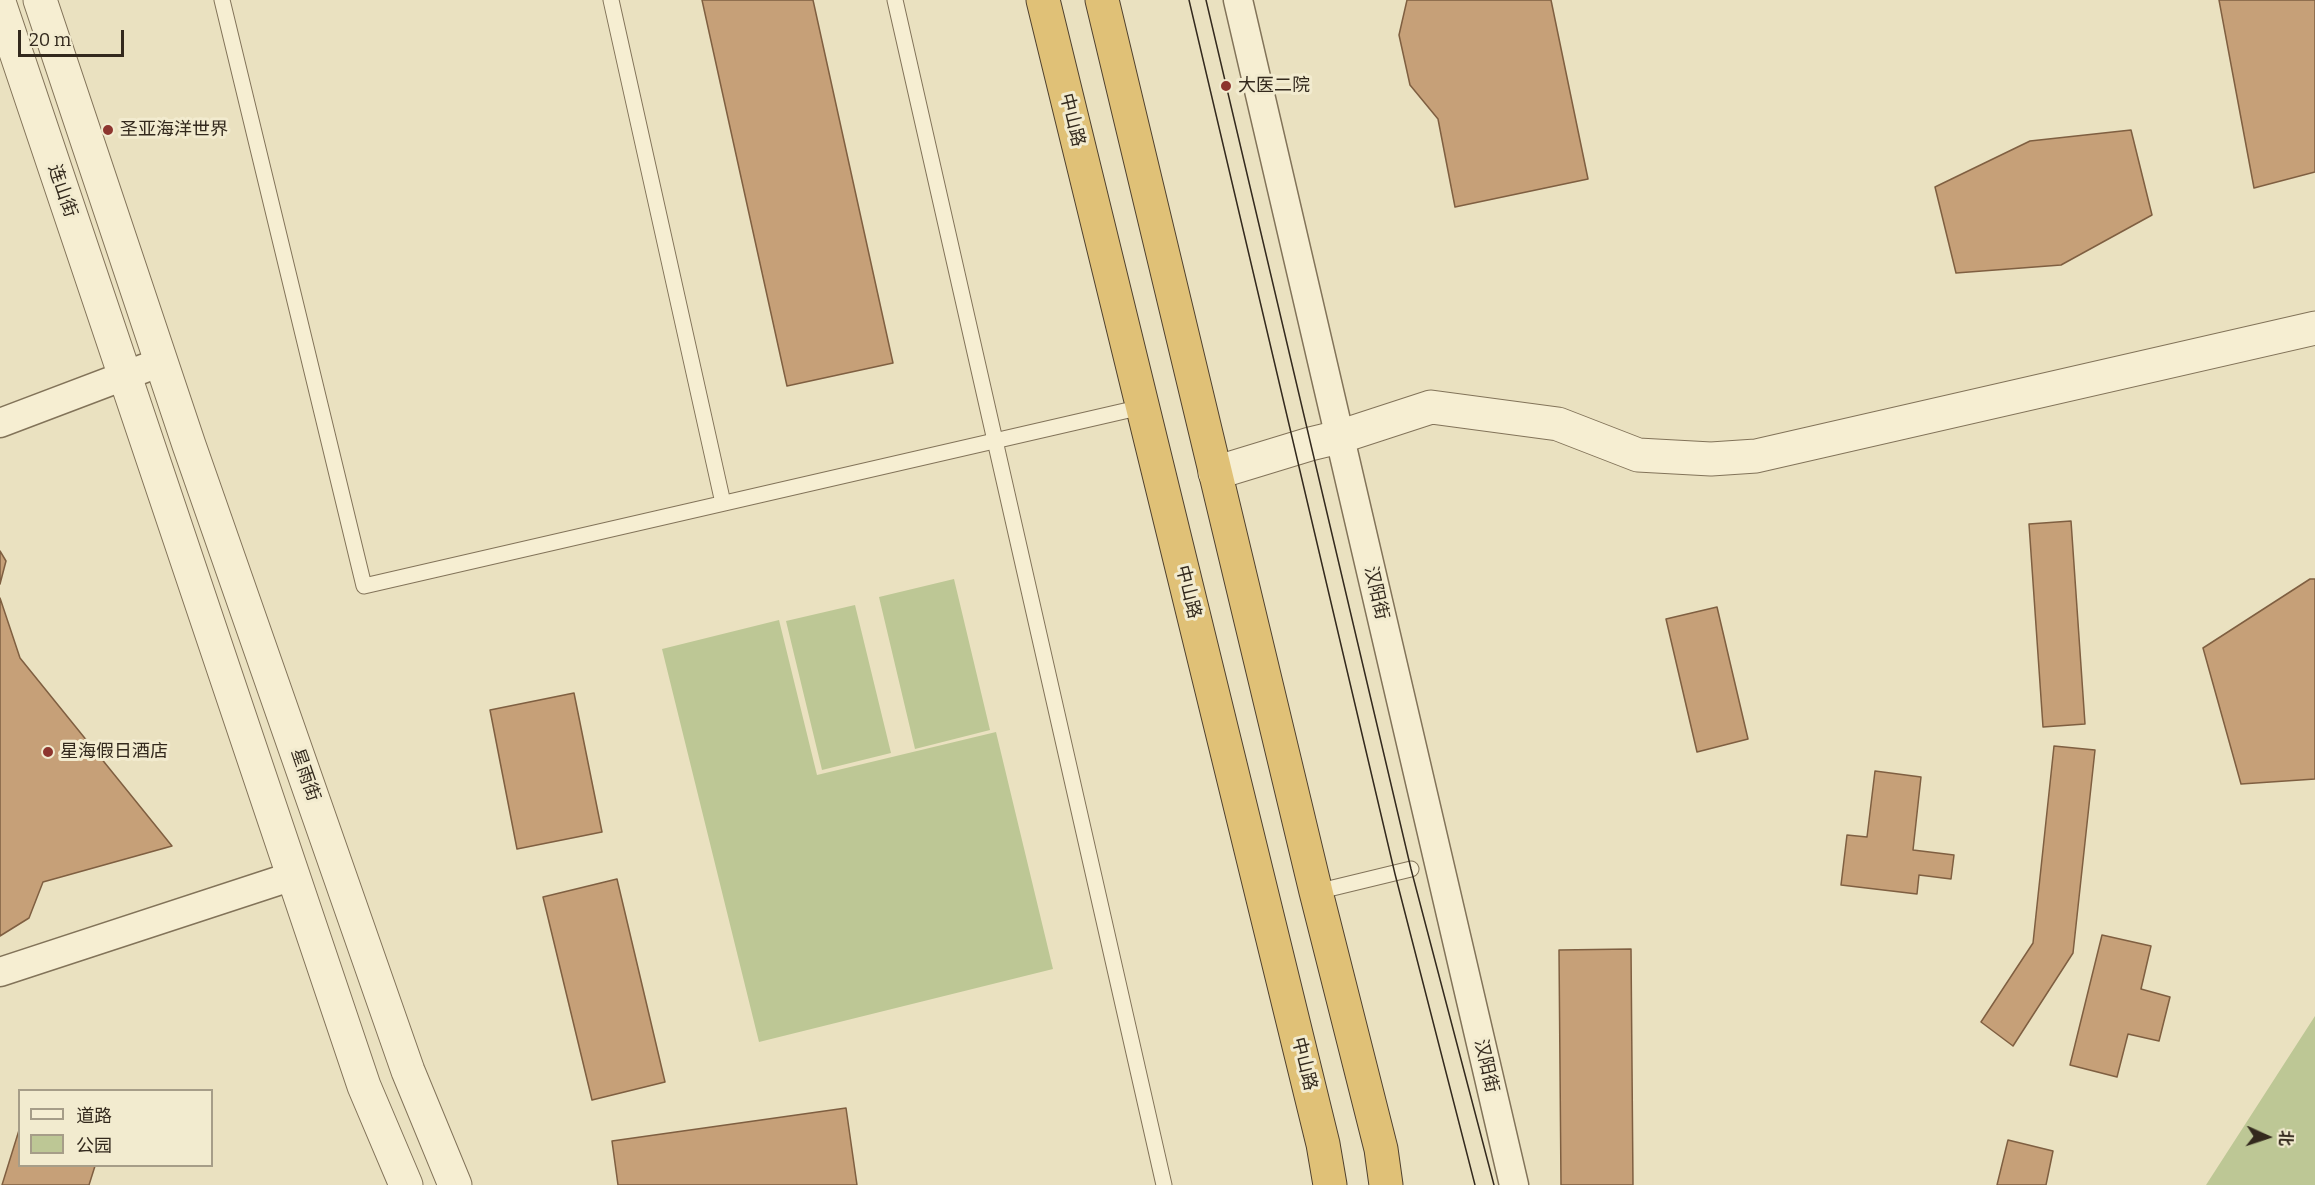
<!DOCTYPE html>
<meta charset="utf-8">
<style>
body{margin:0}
#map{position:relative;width:2315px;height:1185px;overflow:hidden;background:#eae1c0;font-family:Bitter,"Noto Sans SC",serif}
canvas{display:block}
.legend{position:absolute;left:18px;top:1089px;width:195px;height:78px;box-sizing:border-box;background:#f2ebcf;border:2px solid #a69d88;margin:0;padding:8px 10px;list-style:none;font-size:18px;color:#33291d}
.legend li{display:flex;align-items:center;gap:12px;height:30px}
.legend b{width:30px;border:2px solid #a69d88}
.north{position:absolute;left:2237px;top:1107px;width:60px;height:60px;-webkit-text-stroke:4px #f2ebcf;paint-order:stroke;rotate:93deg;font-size:16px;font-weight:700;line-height:24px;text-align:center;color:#33291d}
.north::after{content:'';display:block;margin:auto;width:21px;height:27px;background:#33291d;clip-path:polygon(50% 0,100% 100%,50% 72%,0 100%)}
.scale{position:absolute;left:18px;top:30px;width:106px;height:27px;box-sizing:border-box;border:3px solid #33291d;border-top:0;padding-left:8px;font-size:18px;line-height:21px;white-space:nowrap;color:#33291d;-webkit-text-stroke:4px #f2ebcf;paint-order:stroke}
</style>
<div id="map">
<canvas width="2315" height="1185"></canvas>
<ul class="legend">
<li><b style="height:8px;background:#f6eed2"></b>道路</li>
<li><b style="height:16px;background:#bdc795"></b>公园</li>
</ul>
<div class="north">北</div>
<div class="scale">20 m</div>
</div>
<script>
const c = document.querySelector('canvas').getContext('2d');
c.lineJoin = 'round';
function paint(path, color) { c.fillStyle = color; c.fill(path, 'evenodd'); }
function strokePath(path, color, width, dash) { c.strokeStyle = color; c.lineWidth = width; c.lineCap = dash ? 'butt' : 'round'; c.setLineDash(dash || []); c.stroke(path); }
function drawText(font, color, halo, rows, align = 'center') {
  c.font = font + ' Bitter,"Noto Sans SC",serif'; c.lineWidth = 6; c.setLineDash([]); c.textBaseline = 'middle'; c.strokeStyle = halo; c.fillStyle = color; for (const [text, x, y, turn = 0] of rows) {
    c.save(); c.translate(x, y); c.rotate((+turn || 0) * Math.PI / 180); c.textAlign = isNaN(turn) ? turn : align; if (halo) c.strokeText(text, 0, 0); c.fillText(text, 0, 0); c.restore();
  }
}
paint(new Path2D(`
 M954,579L990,730L915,749L879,597Z
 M855,605L891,753L822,770L786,621Z
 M779,620L817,775L996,732L1053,969L759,1042L662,649Z
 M2315,1016V1185H2206Z`), '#bdc795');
const building = new Path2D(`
 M702,0H813L893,363L787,386Z
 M1407,0H1551L1588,179L1455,207L1438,119L1410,85L1399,35Z
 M2219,0H2315V172L2254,188Z
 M2131,130L2152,215L2061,265L1956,273L1935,187L2030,141Z
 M2071,521L2085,724L2043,727L2029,524Z
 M0,551L6,561L0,584Z
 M2310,579H2315V779L2241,784L2203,648Z
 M0,598L20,658L172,846L43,882L29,918L0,936Z
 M1717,607L1748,739L1697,752L1666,619Z
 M574,693L602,832L517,849L490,710Z
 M2054,746L2095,750L2073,953L2013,1046L1981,1022L2033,943Z
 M1875,771L1921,777L1913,850L1954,855L1951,879L1919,875L1917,894L1841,885L1847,835L1867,837Z
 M617,879L665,1082L592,1100L543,897Z
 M2102,935L2151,946L2141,989L2170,997L2159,1041L2128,1034L2117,1077L2070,1065Z
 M1631,949L1633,1185H1561L1559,950Z
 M846,1108L857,1185H618L612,1141Z
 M20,1127V1166H95L89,1185H2Z
 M2008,1140L2053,1151L2046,1185H1997Z`);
paint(building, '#c6a078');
strokePath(building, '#7f5f41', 1.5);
const service = new Path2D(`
 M222,0L364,586L1142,407
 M611,0L723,503
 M895,0L1164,1185
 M1316,892L1411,869`);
const minor = new Path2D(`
 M1238,0L1514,1185
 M0,423L161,362
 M0,972L293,876`);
const tertiary = new Path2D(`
 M40,0L189,445L408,1071L455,1185
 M0,5L364,1086L406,1185
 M1215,473L1310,444L1339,437L1431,407L1558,424L1638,455L1711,459L1756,456L2315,328`);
const trunk = new Path2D(`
 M1043,0L1323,1144L1330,1185
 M1102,0L1316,892L1381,1149L1386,1185`);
strokePath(service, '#827359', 17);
strokePath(minor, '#827359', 31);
strokePath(tertiary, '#827359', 35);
strokePath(trunk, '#50412e', 35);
strokePath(service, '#f6eed2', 15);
strokePath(minor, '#f6eed2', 28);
strokePath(tertiary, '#f6eed2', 33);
strokePath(trunk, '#e0c177', 33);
strokePath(new Path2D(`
 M1189,0L1395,874L1475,1185
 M1206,0L1411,869L1494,1185`), '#33291d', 1.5);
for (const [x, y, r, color] of [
 [1226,86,6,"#8d352e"],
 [108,130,6,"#8d352e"],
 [48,752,6,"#8d352e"]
]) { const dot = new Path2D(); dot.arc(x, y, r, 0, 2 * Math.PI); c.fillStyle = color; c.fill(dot); strokePath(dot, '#f2ebcf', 2); }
drawText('18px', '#33291d', '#f2ebcf', [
 ["大医二院",1238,86],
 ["圣亚海洋世界",120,130],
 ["星海假日酒店",60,752]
], 'left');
drawText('18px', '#33291d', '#f2ebcf', [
 ["中山路",1072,120,76],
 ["连山街",62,191,71],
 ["中山路",1188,592,76],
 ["汉阳街",1376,593,77],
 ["星雨街",305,775,71],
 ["中山路",1304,1064,76],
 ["汉阳街",1486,1066,77]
]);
</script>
